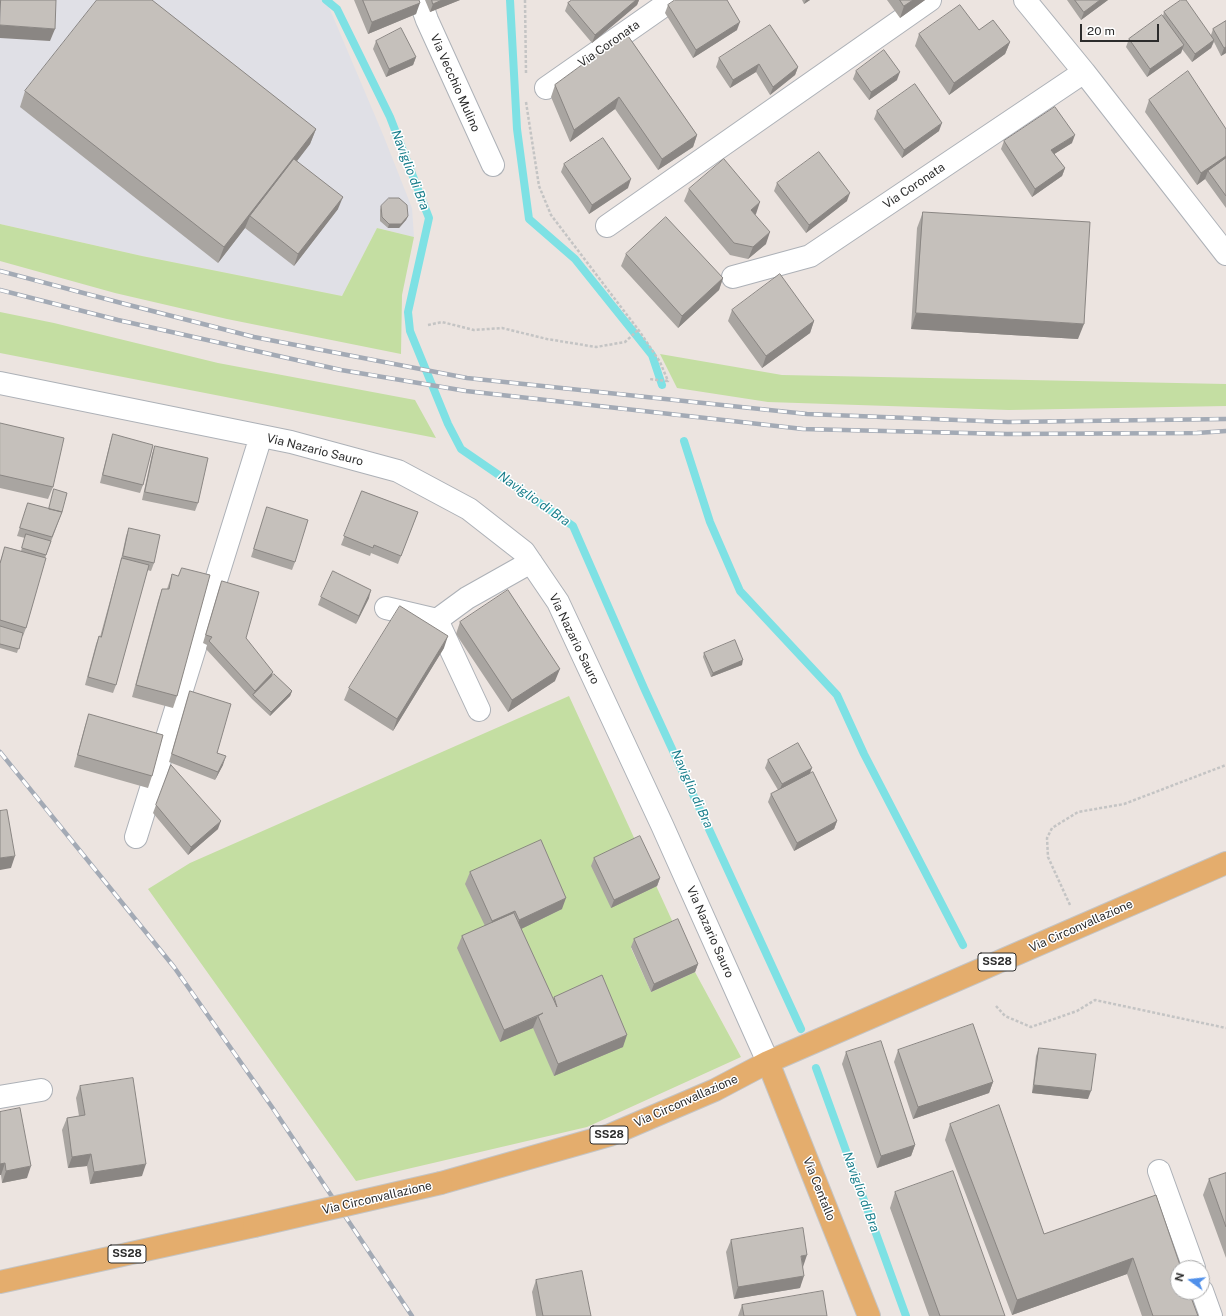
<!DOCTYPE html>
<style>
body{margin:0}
#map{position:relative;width:1226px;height:1316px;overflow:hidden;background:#ece4e0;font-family:"Public Sans",sans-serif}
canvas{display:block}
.north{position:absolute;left:1170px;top:1260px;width:40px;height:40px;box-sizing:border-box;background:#fff;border:1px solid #ababab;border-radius:50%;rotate:285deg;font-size:11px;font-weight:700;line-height:16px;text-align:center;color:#2c2c2c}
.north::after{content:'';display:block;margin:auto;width:14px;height:18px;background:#5090ea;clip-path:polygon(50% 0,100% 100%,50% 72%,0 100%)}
.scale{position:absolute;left:1080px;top:24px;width:79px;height:18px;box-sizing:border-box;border:2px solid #2c2c2c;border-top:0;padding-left:5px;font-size:12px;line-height:14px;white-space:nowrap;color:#2c2c2c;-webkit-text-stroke:3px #fff;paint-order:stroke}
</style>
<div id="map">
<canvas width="1226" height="1316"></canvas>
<div class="north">N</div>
<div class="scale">20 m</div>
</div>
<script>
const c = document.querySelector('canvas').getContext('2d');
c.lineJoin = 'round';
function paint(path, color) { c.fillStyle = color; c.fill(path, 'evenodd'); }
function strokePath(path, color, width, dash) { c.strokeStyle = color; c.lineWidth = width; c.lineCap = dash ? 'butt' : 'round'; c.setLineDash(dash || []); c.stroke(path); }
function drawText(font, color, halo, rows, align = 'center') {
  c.font = font + ' "Public Sans",sans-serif'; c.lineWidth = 3; c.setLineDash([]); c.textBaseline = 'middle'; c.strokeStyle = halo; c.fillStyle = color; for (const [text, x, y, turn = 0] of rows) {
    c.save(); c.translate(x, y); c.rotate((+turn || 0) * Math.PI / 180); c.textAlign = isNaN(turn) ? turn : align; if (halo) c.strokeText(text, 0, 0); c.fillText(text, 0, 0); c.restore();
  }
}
paint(new Path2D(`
 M0,0H326L384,137L412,208L414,237L377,228L342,296L142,256L0,224Z`), '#e0e0e6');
paint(new Path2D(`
 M0,224L142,256L342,296L377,228L414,237L402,295L401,354L227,319L115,293L0,261Z
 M0,312L54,323L218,363L415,400L436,438L0,353Z
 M660,354L782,375L1226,384V406L1009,410L768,402L677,388Z
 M569,696L675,927L631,948L651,992L695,972L741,1057L587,1127L356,1181L148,889L190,863Z`), '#c4dea2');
strokePath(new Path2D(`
 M326,0L337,9L390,117L429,218L408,312L410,331L448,424L461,449L573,526L644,688L801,1029
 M510,0L517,129L529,219L575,259L652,355L662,385
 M684,441L710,522L740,591L837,695L864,754L963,945
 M816,1068L906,1316`), '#7ee1e4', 8);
const minor = new Path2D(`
 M420,0L427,20L493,165
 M1025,0L1084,72L1226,254
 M546,88L672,0
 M607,226L930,0
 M733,277L810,256L1084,72
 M0,383L291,442L398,471L469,509L524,552L558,602L662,825L768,1062
 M386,608L437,620
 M479,710L437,620L467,598L531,562
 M136,837L261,436
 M0,1097L41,1090
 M1159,1171L1194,1268
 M1202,1291L1211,1316`);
const major = new Path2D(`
 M768,1062L869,1316
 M441,1183L610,1135L715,1090L768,1062L1226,863
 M0,1282L254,1226`);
strokePath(minor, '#adb1b7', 24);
strokePath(major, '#c4c4c4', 24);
strokePath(new Path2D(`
 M525,0L526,73
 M526,102L539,186L551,215L640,332L660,362L668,381L649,379
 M428,325L442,322L474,330L502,328L547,339L596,347L625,342L638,330
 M1070,905L1048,857L1047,838L1052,828L1078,812L1124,804L1226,765
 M996,1006L1005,1016L1031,1027L1077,1011L1095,1000L1226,1028`), '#c4c4c4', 2.5, [3, 2]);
strokePath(minor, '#fff', 22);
strokePath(major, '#e4ad6d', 22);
const rail = new Path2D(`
 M0,271L125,304L254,337L467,378L807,414L1008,422L1226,419
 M0,290L118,320L341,370L466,391L803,429L1007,434L1197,433L1226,431
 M0,752L174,967L272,1107L412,1316`);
strokePath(rail, '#a3aab5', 4.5);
strokePath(rail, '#fff', 3, [9]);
const majorBridge = new Path2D(`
 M254,1226L441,1183`);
strokePath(majorBridge, '#c4c4c4', 24, []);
strokePath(majorBridge, '#e4ad6d', 22);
paint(new Path2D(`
 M354,0H419L416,14L368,34Z
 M425,0H460L430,12Z
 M572,0H639L637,5L592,43L565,11L568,3Z
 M802,0H810L804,4Z
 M887,0H925L900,18Z
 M1067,0H1108L1081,20Z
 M668,5L737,30L693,58L665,13Z
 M1164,12L1211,35L1213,29L1226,21V53L1221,56L1214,42L1211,48L1192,62L1182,49L1181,53L1147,77L1126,47L1129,39L1163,16Z
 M626,33L697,135L693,147L658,170L615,109L570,142L551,97L555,85Z
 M919,34L1010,42L1005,54L949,95L915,46Z
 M376,41L416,57L413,65L386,77L373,49Z
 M719,58L798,67L795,75L770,95L756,72L730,88L716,67Z
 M856,71L897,80L869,100L853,79Z
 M25,91L316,129L310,144L297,161L338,209L294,266L245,228L218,263L20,107Z
 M1149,100L1226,129V208L1205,179L1197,185L1145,112Z
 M877,111L939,131L902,158L874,119Z
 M1004,141L1072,143L1054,154L1065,168L1062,176L1032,197L1001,149Z
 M564,164L628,188L589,214L561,172Z
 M777,183L847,201L806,233L774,191Z
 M689,189L756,214L755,215L766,244L748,259L730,255L684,201Z
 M381,206L408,216L406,220L399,228H388L380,221V210Z
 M923,212L1078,339L911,329L917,228Z
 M626,254L723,278L719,290L678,328L621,266Z
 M732,310L814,321L810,333L762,368L728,321Z
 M0,423L53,487L48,499L0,488Z
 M113,434L143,485L140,493L100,483L110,443Z
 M155,446L198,503L195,511L142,500L152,454Z
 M54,489L62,512L45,558L26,628L23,636H22L17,653L0,648V562L5,547L21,551L25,538L17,536L28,503L49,509Z
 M362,491L418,512L398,564L371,553L370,556L341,545Z
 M267,507L295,562L292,570L251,557Z
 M129,528L154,563L151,571L147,570L116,685L113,693L85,685L96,644L99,636L100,637L120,564L126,536Z
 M172,574L177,696L173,708L132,697L158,601L162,589H167Z
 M222,581L246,638L272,676L292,691L290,696L270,716L252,699L206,649L207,645L203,643L219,589Z
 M321,597L369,598L356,624L318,605Z
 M460,622L555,681L508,712L456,634Z
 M444,648L393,731L344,700L349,688Z
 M704,653L742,665L711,677L703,657Z
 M190,691L217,753L223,765L215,780L169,762L187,700Z
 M89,714L152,776L148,788L74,767L85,726Z
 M768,760L809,774L837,821L834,829L794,851L768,802L771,794L778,790L765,768Z
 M171,765L218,829L188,855L153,813Z
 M594,858L660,878L657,886L611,908L591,866Z
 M470,872L562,909L521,929L553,999L554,997L623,1047L554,1076L533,1028L500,1042L457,948L462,936L485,926L465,884Z
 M634,939L698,964L695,972L651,992L631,947Z
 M1039,1048L1088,1099L1032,1093L1036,1056Z
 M898,1050L993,1082L989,1093L913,1119L894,1062Z
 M846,1052L915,1145L911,1156L877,1168L842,1064Z
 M80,1086L142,1176L90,1184L87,1166L68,1168L62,1130L67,1118L79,1116L76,1098Z
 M0,1112L27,1178L2,1183L1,1175H0Z
 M950,1124L1044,1234L1156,1195L1198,1316H1142L1127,1274L1012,1315L945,1140Z
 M1226,1173V1258L1203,1195L1209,1179Z
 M895,1192L1005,1316H929L890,1208Z
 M731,1240L803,1267L800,1288L734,1299L726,1252Z
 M536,1280L591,1316H536L532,1292Z
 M742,1305L827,1316H738Z`), '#a9a5a1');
paint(new Path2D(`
 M442,0H460L430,12L433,4Z
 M636,0H639L637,5L592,43L595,35Z
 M806,0H810L804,4Z
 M913,0H925L900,18L904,6Z
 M1100,0H1108L1081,20L1084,12Z
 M420,3L416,14L368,34L372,22Z
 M740,22L737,30L693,58L696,50Z
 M0,25L55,29L50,41L0,38Z
 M1214,40L1211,48L1192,62L1195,54Z
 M1010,42L1005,54L949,95L954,83Z
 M1184,45L1181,53L1147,77L1150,69Z
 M1226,47V53L1221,56L1224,48Z
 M416,57L413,65L386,77L389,69Z
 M759,64L756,72L730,88L733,80Z
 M798,67L795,75L770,95L773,87Z
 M900,72L897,80L869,100L871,92Z
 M619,97L615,109L570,142L574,130Z
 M942,123L939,131L902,158L904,150Z
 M316,129L310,144L253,218L250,216L245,228L218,263L224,247Z
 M697,135L693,147L658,170L662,159Z
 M1075,135L1072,143L1048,158L1051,150Z
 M1226,156V164L1208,171L1205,179L1197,185L1201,173Z
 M1065,168L1062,176L1032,197L1035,189Z
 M631,179L628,188L589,214L592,205Z
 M850,193L847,201L806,233L809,225Z
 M343,197L338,209L294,266L298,254Z
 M760,202L756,214L747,222L751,210Z
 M408,216L406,220L399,228H388L389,224Z
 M770,232L766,244L748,259L753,247Z
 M723,278L719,290L678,328L682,316Z
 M916,313L1084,324L1078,339L911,329Z
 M814,321L810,333L762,368L766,356Z
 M371,590L369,598L356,624L359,616Z
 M448,636L444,648L393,731L397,719Z
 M743,660L742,665L711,677L713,673Z
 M560,669L555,681L508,712L512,700Z
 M273,672L270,680L253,695L255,691Z
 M292,691L290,696L270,716L271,712Z
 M226,756L223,765L215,780L218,772Z
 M812,768L809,776L779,792L782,784Z
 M221,821L218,829L188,855L191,847Z
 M837,821L834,829L794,851L797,843Z
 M15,856L11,868L0,870V858Z
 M660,878L657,886L611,908L614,900Z
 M566,898L562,909L515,932L519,920Z
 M515,911L510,922L488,932L492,921Z
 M698,964L695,972L651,992L654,984Z
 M538,1016L533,1028L500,1042L504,1030Z
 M627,1035L623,1047L554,1076L558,1064Z
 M993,1082L989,1093L913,1119L918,1107Z
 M1034,1085L1091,1091L1088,1099L1032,1093Z
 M915,1145L911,1156L877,1168L881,1156Z
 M91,1154L87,1166L68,1168L72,1157Z
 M5,1163L1,1175H0V1164Z
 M146,1164L142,1176L90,1184L94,1172Z
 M31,1166L27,1178L2,1183L6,1171Z
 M807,1255L803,1267L801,1256Z
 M1133,1258L1127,1274L1012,1315L1017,1300Z
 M804,1276L800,1288L734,1299L738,1287Z`), '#8a8683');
const building = new Path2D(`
 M1,0H56L55,29L0,25Z
 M97,0H152L316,129L224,247L25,91Z
 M363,0H419L420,3L372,22Z
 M432,0H442L433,4Z
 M572,0H636L595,35L568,3Z
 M675,0H727L740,22L696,50L668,5Z
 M900,0H913L904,6Z
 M1075,0H1100L1084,12Z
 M1181,0H1186L1214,40L1195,54L1164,12Z
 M960,5L979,30L993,20L1010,42L954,83L919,34Z
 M1162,15L1184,45L1150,69L1129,39Z
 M1226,21V47L1224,48L1213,29Z
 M770,25L798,67L773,87L759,64L733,80L719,58Z
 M401,28L416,57L389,69L376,41Z
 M626,33L697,135L662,159L619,97L574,130L555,85Z
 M884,50L900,72L871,92L856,71Z
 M1188,71L1226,129V156L1201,173L1149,100Z
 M915,84L942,123L904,150L877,111Z
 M1055,107L1075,135L1051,150L1065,168L1035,189L1004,141Z
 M603,138L631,179L592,205L564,164Z
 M819,152L850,193L809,225L777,183Z
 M1226,158V196L1208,171Z
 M294,159L343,197L298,254L250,216Z
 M724,159L760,202L751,210L770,232L753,247L734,243L689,189Z
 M389,198H399L407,205L408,216L401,224H389L382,217L381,206Z
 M923,212L1090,222L1084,324L916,313Z
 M666,217L723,278L682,316L626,254Z
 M780,274L814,321L766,356L732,310Z
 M0,423L64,438L53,487L0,475Z
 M113,434L153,445L143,485L103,475Z
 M155,446L208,458L198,503L145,492Z
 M54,489L67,493L62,512L49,509Z
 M362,491L418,512L401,556L374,545L373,548L344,536Z
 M28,503L62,512L52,537L20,528Z
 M267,507L308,520L295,562L254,549Z
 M129,528L160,535L154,563L123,556Z
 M26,534L51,541L46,555L22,548Z
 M5,547L46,558L26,628L0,620V564Z
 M122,558L149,565L116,685L88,677L99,636L101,637Z
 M182,568L210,575L177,696L136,685L162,589H169L172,574L178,576Z
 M333,571L371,590L359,616L321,597Z
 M222,581L259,592L246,638L273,672L255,691L209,641L212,637L206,635Z
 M508,590L560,669L512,700L460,622Z
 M400,606L448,636L397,719L349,688Z
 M0,626L23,633L19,649L0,644Z
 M735,640L743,660L713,673L704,653Z
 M274,674L292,691L271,712L253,695Z
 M190,691L231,704L217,753L226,756L218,772L172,754Z
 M89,714L163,735L152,776L78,755Z
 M798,743L812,768L782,784L768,760Z
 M171,765L221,821L191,847L156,805Z
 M813,772L837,821L797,843L771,794Z
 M7,810L15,856L0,858V811Z
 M640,836L660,878L614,900L594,858Z
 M541,840L566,898L519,920L515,911L492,921L470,872Z
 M514,913L557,1007L554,997L602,975L627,1035L558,1064L538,1016L543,1013L504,1030L462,936Z
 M678,919L698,964L654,984L634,939Z
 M973,1024L993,1082L918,1107L898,1050Z
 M881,1041L915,1145L881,1156L846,1052Z
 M1039,1048L1096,1054L1091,1091L1034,1085Z
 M133,1078L146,1164L94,1172L91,1154L72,1157L67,1118L85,1115L80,1086Z
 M999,1105L1044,1234L1156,1195L1181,1268H1178V1292H1189L1198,1316H1153L1133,1258L1017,1300L950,1124Z
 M20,1108L31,1166L6,1171L5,1163L0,1164V1112Z
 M953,1171L1005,1316H940L895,1192Z
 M1226,1173V1227L1209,1179Z
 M803,1228L807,1255L801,1256L804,1276L738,1287L731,1240Z
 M582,1271L591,1316H543L536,1280Z
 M823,1291L827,1316H744L742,1305Z`);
paint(building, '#c5c0bb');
strokePath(building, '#8a8683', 1);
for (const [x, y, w] of [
 [997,962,38],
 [609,1135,38],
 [127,1254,38]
]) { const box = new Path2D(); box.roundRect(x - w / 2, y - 9, w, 18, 3); c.fillStyle = '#fff'; c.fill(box); strokePath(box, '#2c2c2c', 1); }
drawText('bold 11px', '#2c2c2c', null, [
 ["SS28",997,962],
 ["SS28",609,1135],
 ["SS28",127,1254]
]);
drawText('12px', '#2c2c2c', '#fff', [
 ["Via Coronata",609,44,-35],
 ["Via Vecchio Mulino",455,83,66],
 ["Via Coronata",914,186,-34],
 ["Via Nazario Sauro",315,450,14],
 ["Via Nazario Sauro",574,639,64],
 ["Via Circonvallazione",1081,926,-24],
 ["Via Nazario Sauro",710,932,66],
 ["Via Circonvallazione",686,1101,-24],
 ["Via Centallo",819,1189,68],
 ["Via Circonvallazione",377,1198,-13]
]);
drawText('italic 13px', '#1a7f8c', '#fff', [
 ["Naviglio di Bra",410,170,69],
 ["Naviglio di Bra",534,499,35],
 ["Naviglio di Bra",692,789,66],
 ["Naviglio di Bra",861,1192,70]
]);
</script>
